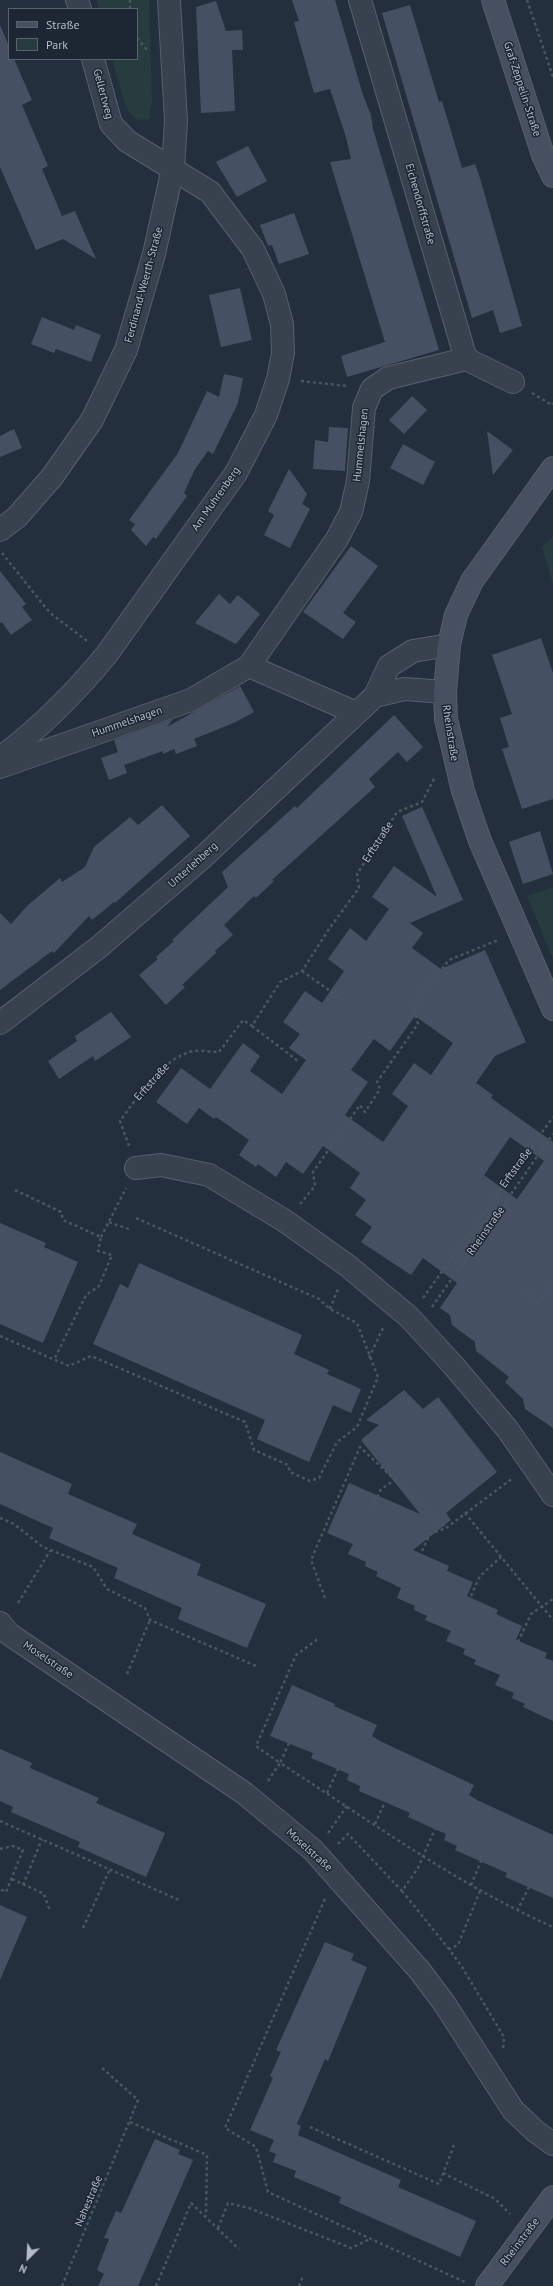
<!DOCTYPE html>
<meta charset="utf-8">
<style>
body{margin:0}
#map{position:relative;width:553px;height:2286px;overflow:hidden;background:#242f3e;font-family:"PT Sans",sans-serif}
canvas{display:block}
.legend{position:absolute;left:8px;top:8px;width:130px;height:52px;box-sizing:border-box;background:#1d2633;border:1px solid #59626f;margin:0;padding:5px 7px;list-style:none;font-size:12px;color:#b4bcc9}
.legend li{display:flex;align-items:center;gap:8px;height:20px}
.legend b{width:20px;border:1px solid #59626f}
.north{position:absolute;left:8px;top:2238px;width:40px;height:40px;-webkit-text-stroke:3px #1d2633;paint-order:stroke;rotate:204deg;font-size:11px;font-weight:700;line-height:16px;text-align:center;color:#b4bcc9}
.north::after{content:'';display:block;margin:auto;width:14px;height:18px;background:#b4bcc9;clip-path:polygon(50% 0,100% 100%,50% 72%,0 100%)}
</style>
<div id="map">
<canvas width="553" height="2286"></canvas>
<ul class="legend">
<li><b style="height:5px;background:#465061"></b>Straße</li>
<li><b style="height:11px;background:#263c3f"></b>Park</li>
</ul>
<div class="north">N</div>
</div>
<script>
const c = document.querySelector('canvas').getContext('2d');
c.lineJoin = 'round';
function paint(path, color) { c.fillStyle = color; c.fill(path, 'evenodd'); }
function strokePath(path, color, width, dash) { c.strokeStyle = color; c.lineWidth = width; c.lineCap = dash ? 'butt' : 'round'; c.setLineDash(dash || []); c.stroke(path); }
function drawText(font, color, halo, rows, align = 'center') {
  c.font = font + ' "PT Sans",sans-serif'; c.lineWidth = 3; c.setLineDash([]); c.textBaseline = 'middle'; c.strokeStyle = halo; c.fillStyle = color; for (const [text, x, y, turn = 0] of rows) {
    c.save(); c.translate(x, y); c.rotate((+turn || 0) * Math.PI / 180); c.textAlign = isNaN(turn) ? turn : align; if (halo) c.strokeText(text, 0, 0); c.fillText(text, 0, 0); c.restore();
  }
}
paint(new Path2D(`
 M97,0H149L152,103L149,119L137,120L126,108L112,59H137V9H99Z
 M553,537V584L542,547Z
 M553,887V959L527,896Z`), '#263c3f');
paint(new Path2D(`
 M292,0H335L363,95L371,115L373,129L439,350L347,377L341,356L385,342L330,162L351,159L346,137L330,89L314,93L294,22L299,21Z
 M216,1L226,31L242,30L243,50H232L235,111L201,113L196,7Z
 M410,5L439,102L442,101L462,168L475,164L480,178L522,326L500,333L493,310L472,318L382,13Z
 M0,25L9,46V59H14L32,100L22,105L48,166L42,169L62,216L75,211L96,259L63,239L36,250L0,167Z
 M248,146L267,181L237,197L216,162Z
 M294,213L309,254L279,264L272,245L268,246L260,225Z
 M240,288L252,340L221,347L209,295Z
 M42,317L74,330L76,325L101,335L91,362L56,349L54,353L31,344Z
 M224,374L243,378L238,403L213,454L208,451L195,469L184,493L187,496L156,539L153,537L146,546L131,530L135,524L129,520L178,453L207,391L219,397Z
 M412,396L427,410L404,434L389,420Z
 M329,427L348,428L345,471L313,469L315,440L328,442Z
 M14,429L22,448L0,457V436Z
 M487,431L513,450L493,475Z
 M403,444L435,462L423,485L390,468Z
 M289,469L307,494L302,504L310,509L290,548L264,535L274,515L268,511Z
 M351,546L378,566L343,613L356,622L343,639L303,612Z
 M0,571L26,604L22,607L32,620L11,635L2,622L0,623Z
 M219,594L230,604L238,595L260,614L236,644L195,623Z
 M541,638L553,673V799L522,809L502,749L509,747L500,718L512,714L492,655Z
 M240,686L254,712L236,722L194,739L197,746L176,754L174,749L163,754V751L124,765L127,773L109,780L101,758L118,752L114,740L173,719L167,727Z
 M394,715L423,747L407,762L398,752L369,779L375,787L272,880L274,881L256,898L254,896L224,925L233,935L215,951L216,953L182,985L185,987L166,1005L139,975L158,959L156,957L174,941L172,940L228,887L222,872L295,806L297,808Z
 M162,805L190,836L115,903L114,902L92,920L89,916L54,953L52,951L0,990V913L11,924L27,906L60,878L62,882L85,867L94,847L130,817L138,825Z
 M422,807L463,900L410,923L423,933L412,948L441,969L485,950L526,1042L495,1056L476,1083L493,1095L491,1098L553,1142V1428L525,1409L523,1399L505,1382L509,1377L476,1351L475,1342L452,1325L450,1315L440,1308L457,1283L423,1258L411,1275L361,1242L372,1227L355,1215L366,1200L350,1188L360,1173L323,1146L303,1174L286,1162L276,1177L258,1164L256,1167L239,1155L249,1140L216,1117L214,1119L199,1108L187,1124L156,1102L181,1068L210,1089L243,1043L260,1056L250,1071L282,1094L306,1060L289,1048L300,1034L283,1022L305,991L322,1003L344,971L328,959L350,928L366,941L389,909L372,897L394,866L437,897L402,816ZM415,1016L453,1043L431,1075L414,1063L392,1094L408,1106L383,1142L345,1115L368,1082L351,1070L374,1039L390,1051ZM510,1137L544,1161L517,1199L484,1175Z
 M540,831L553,874L523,884L509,842Z
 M111,1012L131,1037L95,1061L93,1056L59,1079L48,1061L77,1041L75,1036Z
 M0,1223L46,1243L44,1247L78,1262L43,1343L0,1324Z
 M139,1263L302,1335L294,1354L329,1370L327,1374L361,1389L351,1413L333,1405L309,1462L257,1439L265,1420L93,1344L120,1284L128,1288Z
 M404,1390L423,1409L438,1397L497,1472L446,1513L451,1520L413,1550L449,1566L447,1571L473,1582L467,1596L498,1610L496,1614L522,1626L516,1640L547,1653L545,1658L553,1661V1721L523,1707L525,1704L512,1698L514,1693L495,1685L500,1675L474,1664L476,1660L463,1654L465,1649L446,1641L451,1631L425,1620L427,1616L414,1610L415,1606L397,1598L401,1588L376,1576L378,1572L365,1566L366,1562L348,1554L353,1544L327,1533L349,1483L420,1514L361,1440L379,1425L366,1420Z
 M0,1452L72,1484L68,1494L137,1524L132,1534L201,1564L197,1575L266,1604L247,1648L178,1619L182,1608L114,1578L118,1568L49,1538L53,1528L0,1504Z
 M292,1685L335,1704L334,1706L377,1725L372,1736L380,1741L474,1785L469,1795L477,1800L553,1835V1898L505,1877L507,1873L455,1850L457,1846L444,1840L446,1834L408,1817L410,1813L359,1791L360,1786L347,1780L349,1774L311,1758L313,1753L270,1736Z
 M0,1749L32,1763L30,1768L99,1798L96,1803L165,1833L146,1877L78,1847L80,1842L11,1812L13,1807L0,1801Z
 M0,1905L27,1917L0,1980Z
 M325,1942L354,1954L351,1960L367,1967L328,2061L325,2059L297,2124L301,2126L298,2135L401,2180L398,2187L476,2221L460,2257L339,2203L341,2197L294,2177L296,2171L273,2162L276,2154L269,2151L274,2140L250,2130L273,2078L270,2076L281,2052L276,2050Z
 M155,2139L180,2150L178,2154L193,2160L138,2286H98L104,2274L97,2270L109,2239L104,2238L116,2211L121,2213Z`), '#455162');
const street = new Path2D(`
 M77,0L80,9
 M360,0L466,359L513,382
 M0,530L17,517L52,477L92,420L126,350L154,254L173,168L176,121L169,0
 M249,666L337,539L351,512L358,481L364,408L372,389L388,378L466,359
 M375,696L404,689L445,692
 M0,758C40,728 76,692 107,654L236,473L266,415L278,379L283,353L282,324L274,294L253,249L210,192L127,141L111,124L93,59
 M0,767L191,700L249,666L356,713
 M0,1023L99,947L201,859L375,696L389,666L413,651L449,645
 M136,1168L161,1165L209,1175L285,1221L348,1266L409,1317L453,1365L508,1430L553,1495
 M0,1623L9,1634L244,1793L313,1850L420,1971L444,2003L513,2110L535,2131L553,2144`);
const secondary = new Path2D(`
 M493,0L543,155L553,176
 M553,468L472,581L456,615L449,645L445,692L446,719L463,791L480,841L553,1009
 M487,2286L553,2197`);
strokePath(street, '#565f6c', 24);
strokePath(secondary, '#565f6c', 24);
strokePath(new Path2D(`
 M130,0V9
 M527,0L553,77
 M137,38L147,50
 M301,381L347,386
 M532,393L552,405L553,403
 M2,553L50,613L87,641
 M302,971L343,1000
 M252,1026L298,1061
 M129,1146L120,1121C137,1098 164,1056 194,1051C202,1050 211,1052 219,1052L243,1020L252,1026L280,982L302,971L329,929L359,888L357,874L397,812L422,802L435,777
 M15,1190L61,1212L63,1220L101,1237L98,1251L112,1255L99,1286L86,1295L54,1360
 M300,1204L315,1186L313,1172L360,1105L365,1112L380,1089L377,1082L418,1024L413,1005L449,960L498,940
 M109,1222L131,1230
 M101,1237L126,1188
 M523,1291L538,1303L553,1282
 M423,1298L553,1117
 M432,1307L553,1134
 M330,1309L338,1289
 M0,1336L69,1366L91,1356L245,1422L254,1450L288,1465L290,1472L310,1481L319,1478L337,1442L357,1427L378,1377L357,1323L330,1309L319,1299L136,1218
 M369,1358L384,1326
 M372,1508L381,1489L395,1480L446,1528
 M465,1513L553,1620
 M0,1518L14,1524L43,1547L93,1567L107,1589L145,1608L150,1620L256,1666
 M422,1551L430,1534L446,1528L513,1478
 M471,1596L480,1576L501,1557
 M325,1598L311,1560L360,1447L395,1480
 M18,1603L50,1551
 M518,1642L531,1614L553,1599
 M127,1674L150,1620
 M289,1743L280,1763L256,1746L296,1655L318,1639
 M268,1781L280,1763C369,1820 456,1884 553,1927
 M327,1793L338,1769
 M0,1821L179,1900
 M375,1824L385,1802
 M328,1833L347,1806
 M338,1844L348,1834L402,1891L418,1868L435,1829
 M0,1849L13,1846L23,1850L6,1892L0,1889
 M12,1879L44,1894L50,1911
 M23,1885L42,1839
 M471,1885L481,1861
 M402,1891L449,1949
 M480,1891L458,1945L449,1949L462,1967L504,2037L503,2049
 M325,1899L225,2128L256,2147L268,2192L465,2282
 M517,1911L529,1887
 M83,1928L110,1869
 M130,2122L207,2155L206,2216
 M310,2127L439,2184L454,2145
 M443,2173L495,2199L510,2214
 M218,2228L228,2203L249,2208L351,2248L370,2239
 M62,2286L138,2100L100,2066
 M156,2286L191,2203L239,2249
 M299,2286L303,2276`), '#44595c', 2.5, [3, 3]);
strokePath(street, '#38414e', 22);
strokePath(secondary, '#465061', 22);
drawText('11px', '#b4bcc9', '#1d2633', [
 ["Graf-Zeppelin-Straße",522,89,72],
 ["Gellertweg",103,94,75],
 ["Eichendorffstraße",420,204,74],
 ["Ferdinand-Weerth-Straße",144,285,-75],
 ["Hummelshagen",361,445,-84],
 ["Am Muhrenberg",216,499,-55],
 ["Hummelshagen",127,722,-19],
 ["Rheinstraße",450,733,81],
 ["Erftstraße",378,842,-57],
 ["Unterlehberg",193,865,-42],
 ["Erftstraße",152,1082,-48],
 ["Erftstraße",516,1168,-54],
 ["Rheinstraße",486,1231,-55],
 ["Moselstraße",48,1660,34],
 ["Moselstraße",309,1850,42],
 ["Nahestraße",89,2201,-67],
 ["Rheinstraße",520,2242,-53]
]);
</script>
